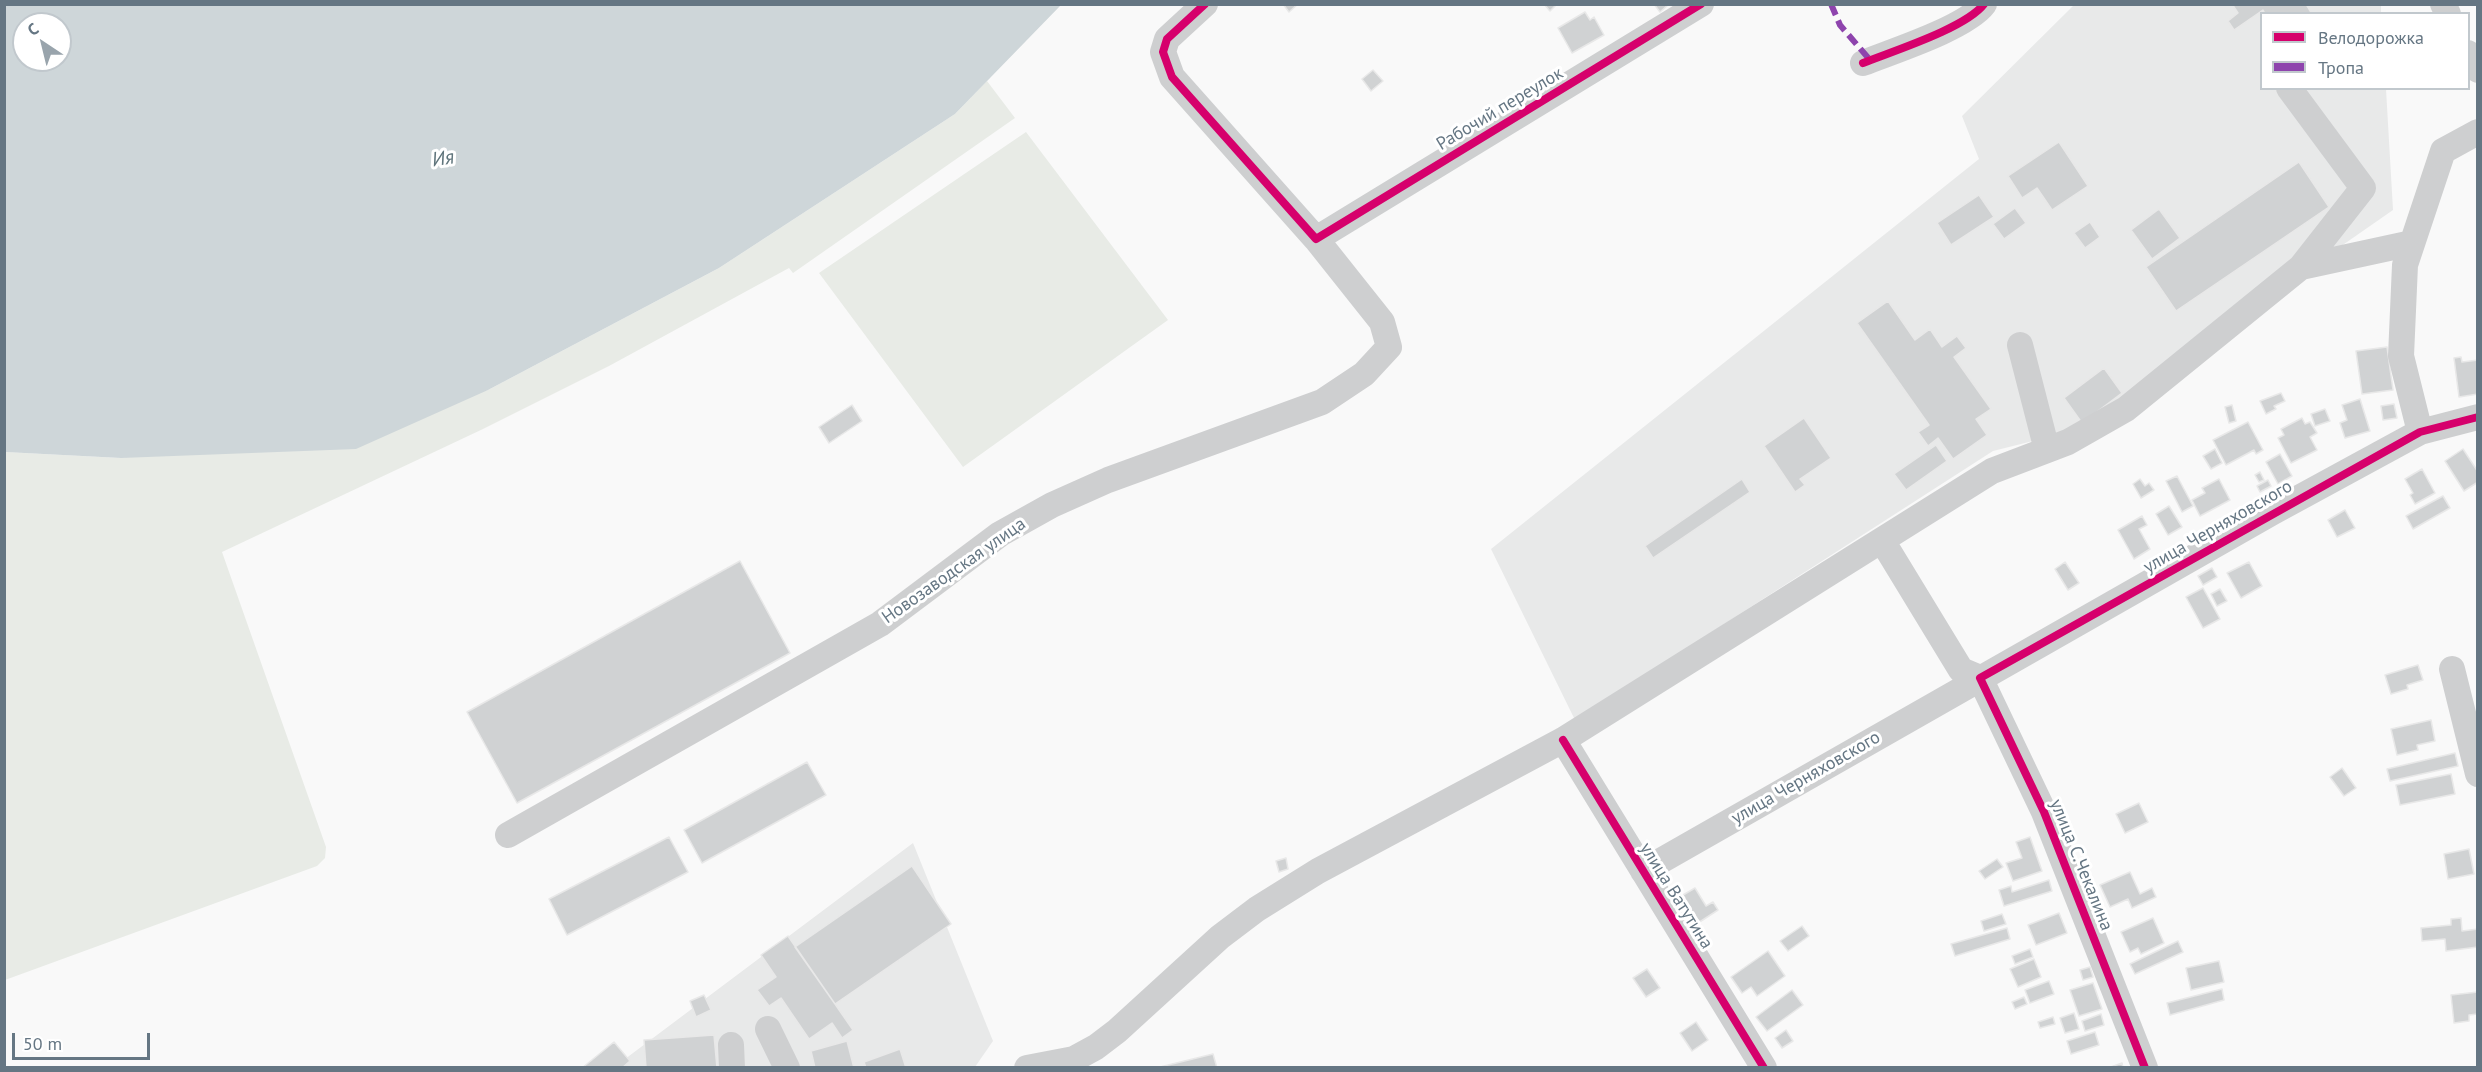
<!DOCTYPE html>
<meta charset="utf-8">
<style>
body{margin:0}
#map{position:relative;width:2482px;height:1072px;overflow:hidden;background:#f9f9f9;font-family:"PT Sans",sans-serif}
canvas{display:block}
.frame{position:absolute;inset:0;border:6px solid #657683;pointer-events:none}
.legend{position:absolute;left:2260px;top:12px;width:210px;height:78px;box-sizing:border-box;background:#fff;border:2px solid #c1c8cd;margin:0;padding:8px 10px;list-style:none;font-size:18px;color:#657683}
.legend li{display:flex;align-items:center;gap:12px;height:30px}
.legend b{width:30px;border:2px solid #c1c8cd}
.north{position:absolute;left:12px;top:12px;width:60px;height:60px;box-sizing:border-box;background:#fff;border:2px solid #c1c8cd;border-radius:50%;rotate:325deg;font-size:16px;font-weight:700;line-height:24px;text-align:center;color:#657683}
.north::after{content:'';display:block;margin:auto;width:21px;height:27px;background:#99a4ac;clip-path:polygon(50% 0,100% 100%,50% 72%,0 100%)}
.scale{position:absolute;left:12px;top:1033px;width:138px;height:27px;box-sizing:border-box;border:3px solid #657683;border-top:0;padding-left:8px;font-size:18px;line-height:21px;white-space:nowrap;color:#657683;-webkit-text-stroke:4px #fff;paint-order:stroke}
</style>
<div id="map">
<canvas width="2482" height="1072"></canvas>
<div class="frame"></div>
<ul class="legend">
<li><b style="height:8px;background:#d6006c"></b>Велодорожка</li>
<li><b style="height:8px;background:#8e44ad"></b>Тропа</li>
</ul>
<div class="north">С</div>
<div class="scale">50 m</div>
</div>
<script>
const c = document.querySelector('canvas').getContext('2d');
c.lineJoin = 'round';
function paint(path, color) { c.fillStyle = color; c.fill(path, 'evenodd'); }
function strokePath(path, color, width, dash) { c.strokeStyle = color; c.lineWidth = width; c.lineCap = dash ? 'butt' : 'round'; c.setLineDash(dash || []); c.stroke(path); }
function drawText(font, color, halo, rows, align = 'center') {
  c.font = font + ' "PT Sans",sans-serif'; c.lineWidth = 6; c.setLineDash([]); c.textBaseline = 'middle'; c.strokeStyle = halo; c.fillStyle = color; for (const [text, x, y, turn = 0] of rows) {
    c.save(); c.translate(x, y); c.rotate((+turn || 0) * Math.PI / 180); c.textAlign = isNaN(turn) ? turn : align; if (halo) c.strokeText(text, 0, 0); c.fillText(text, 0, 0); c.restore();
  }
}
paint(new Path2D(`
 M2074,5H2381V13L2262,14V88L2386,89L2393,210L2077,430L1993,451L1575,720L1491,549L1979,159L1962,116Z
 M913,843L993,1041L975,1067L613,1068Z`), '#e8e9e9');
paint(new Path2D(`
 M987,81L1015,118L793,273L789,268L609,366L483,429L222,552L326,847L325,858L317,866L5,980V452L121,458L488,390L719,268L955,114Z
 M1026,132L1168,320L963,467L819,273Z`), '#e8ebe6');
paint(new Path2D(`
 M4,5L5,4L1061,5L955,114L719,268L488,390L356,449L121,458L5,452ZM24,24H60V60H24Z`), '#ced6d9');
const building = new Path2D(`
 M1283,4H1298L1289,12Z
 M1544,4H1557L1550,11Z
 M1654,4H1668V5L1660,12Z
 M2232,4H2306L2312,14H2265L2263,10L2234,30L2228,21L2238,13Z
 M1585,12L1590,20L1594,17L1604,35L1572,53L1558,28Z
 M1373,70L1383,81L1371,91L1362,79Z
 M2059,142L2088,186L2052,210L2037,188L2022,198L2008,176Z
 M2299,162L2329,207L2176,311L2146,267Z
 M1979,195L1994,217L1951,245L1937,223Z
 M2015,208L2026,223L2004,239L1993,224Z
 M2159,209L2180,238L2152,259L2131,230Z
 M2090,222L2100,237L2085,248L2074,233Z
 M1888,301L1915,340L1930,329L1942,347L1957,336L1966,348L1954,357L1991,409L1976,419L1987,435L1953,459L1938,438L1928,446L1918,432L1929,425L1857,323Z
 M2387,347L2393,390L2362,394L2356,351Z
 M2461,357L2462,362L2478,360V394L2459,397L2454,358Z
 M2104,368L2122,393L2082,423L2064,398Z
 M2281,393L2285,401L2274,406L2276,409L2266,414L2260,401Z
 M2360,399L2370,431L2345,438L2340,423L2347,420L2342,405Z
 M2394,404L2397,418L2383,420L2381,406Z
 M852,405L862,421L829,443L819,427Z
 M2232,405L2236,421L2229,423L2225,407Z
 M2325,409L2330,421L2315,426L2311,414Z
 M1804,418L1831,458L1800,479L1805,485L1795,492L1764,446Z
 M2302,418L2305,424L2310,422L2317,433L2310,437L2317,450L2291,463L2278,438L2284,435L2281,429Z
 M2248,422L2263,450L2256,454L2254,450L2226,465L2213,440Z
 M1936,445L1947,461L1906,490L1894,474Z
 M2215,449L2222,463L2211,469L2203,456Z
 M2463,449L2478,472V482L2464,491L2445,461Z
 M2280,454L2292,476L2278,484L2266,462Z
 M2422,469L2435,493L2415,504L2410,495L2413,493L2405,479Z
 M2260,472L2264,480L2259,482L2255,475Z
 M2177,476L2193,506L2182,512L2166,481Z
 M1742,479L1750,492L1653,558L1645,546Z
 M2140,479L2145,486L2149,483L2154,490L2141,498L2133,484Z
 M2219,479L2230,500L2200,516L2192,500L2205,493L2202,488Z
 M2268,480L2271,486L2260,492L2257,486Z
 M2443,496L2450,508L2413,529L2406,516Z
 M2169,506L2182,527L2168,535L2156,514Z
 M2345,510L2355,528L2337,537L2328,520Z
 M2142,516L2147,525L2139,529L2150,549L2134,559L2118,530Z
 M740,561L790,653L517,803L467,712Z
 M2065,562L2079,583L2068,590L2055,569Z
 M2249,562L2262,586L2241,598L2227,573Z
 M2212,568L2217,577L2203,585L2198,576Z
 M2203,588L2220,619L2203,628L2186,597Z
 M2220,589L2227,601L2217,606L2211,594Z
 M2418,665L2423,680L2407,685L2408,689L2391,694L2385,675Z
 M2431,720L2435,741L2417,745L2418,750L2397,755L2391,729Z
 M2455,753L2458,766L2390,781L2387,769Z
 M807,762L826,795L702,863L684,830Z
 M2342,768L2356,788L2344,796L2330,777Z
 M2451,774L2455,794L2400,805L2396,785Z
 M2139,803L2148,822L2125,833L2116,814Z
 M669,837L688,872L567,935L549,899Z
 M2030,837L2042,871L2013,881L2006,863L2022,858L2016,842Z
 M2469,849L2474,874L2448,879L2444,854Z
 M1286,858L1288,869L1279,872L1276,861Z
 M1997,859L2003,867L1985,879L1979,871Z
 M912,866L951,924L835,1004L795,947Z
 M2130,872L2140,894L2152,888L2156,897L2132,908L2128,899L2110,907L2100,885Z
 M2049,880L2052,891L2004,906L1999,890L2011,886L2012,892Z
 M1695,888L1706,906L1713,902L1718,910L1695,925L1678,898Z
 M2059,913L2067,933L2036,945L2028,925Z
 M2002,914L2006,924L1984,931L1981,921Z
 M2153,918L2164,943L2141,954L2138,948L2130,952L2121,932Z
 M2461,918L2462,931L2478,929V947L2446,951L2445,939L2422,941L2421,928L2451,925V919Z
 M1802,926L1809,936L1788,951L1780,941Z
 M2007,928L2010,939L1955,956L1951,944Z
 M788,936L853,1030L842,1038L832,1023L809,1039L781,998L769,1006L757,990L776,977L761,955Z
 M2178,941L2183,952L2135,974L2130,964Z
 M2030,949L2033,957L2015,964L2012,956Z
 M1768,951L1785,976L1757,996L1751,987L1742,993L1731,977Z
 M2034,959L2041,977L2018,987L2010,969Z
 M2219,961L2224,982L2191,990L2186,968Z
 M2090,967L2093,977L2083,980L2080,970Z
 M1647,969L1660,988L1646,997L1633,978Z
 M2049,981L2054,994L2030,1003L2025,990Z
 M2093,983L2102,1009L2079,1016L2070,990Z
 M2222,989L2224,1000L2170,1015L2167,1003Z
 M1792,990L1803,1005L1767,1031L1756,1017Z
 M2478,992V1014L2469,1015V1021L2454,1023L2451,995Z
 M704,995L711,1010L696,1017L690,1001Z
 M2024,997L2027,1004L2015,1009L2012,1002Z
 M2074,1013L2079,1029L2065,1033L2060,1018Z
 M2101,1014L2104,1025L2085,1031L2082,1021Z
 M2053,1017L2055,1024L2040,1028L2038,1022Z
 M1696,1022L1708,1040L1692,1051L1680,1033Z
 M1786,1030L1793,1041L1782,1048L1775,1038Z
 M2095,1032L2099,1045L2071,1054L2067,1041Z
 M714,1035L717,1068H646L644,1040Z
 M847,1041L854,1068H815L811,1051Z
 M614,1042L630,1061L622,1068H582Z
 M900,1049L906,1068H866L864,1062Z
 M1213,1054L1217,1068H1156Z
 M2122,1063L2123,1068H2108Z`);
paint(building, '#d0d2d3');
strokePath(building, '#e8e8e8', 1.5);
strokePath(new Path2D(`
 M2443,4L2448,14
 M2468,53L2478,70
 M1863,63C1893,51 1966,28 1984,4
 M1316,239L1701,4
 M2301,267L2412,243
 M2020,345L2047,450
 M2420,432L2401,356L2405,265L2443,151L2478,132
 M1883,542L1961,670L1980,678
 M2452,669L2478,774
 M1980,678L2044,812L2145,1068
 M1563,740L1764,1068
 M508,835L880,624L1000,534L1052,505L1108,480L1322,402L1364,374L1389,347L1382,322L1316,239L1172,77L1163,52L1167,39L1205,4
 M1643,871L2273,512L2420,432L2478,417
 M768,1029L787,1068
 M731,1045L732,1068
 M1027,1068L1074,1059L1096,1047L1117,1031L1220,937L1257,909L1318,871L1563,740L1992,471L2068,442L2126,409L2301,267L2363,188L2289,88`), '#cecfd0', 26);
strokePath(new Path2D(`
 M1831,4L1840,25L1870,60`), '#8e44ad', 6, [12, 6]);
strokePath(new Path2D(`
 M1205,4L1167,39L1163,52L1172,77L1316,239L1701,4
 M1863,63C1893,51 1966,28 1984,4
 M1563,740L1764,1068
 M2145,1068L2044,812L1980,678L2420,432L2478,417`), '#d6006c', 8);
drawText('18px', '#657683', '#fff', [
 ["Рабочий переулок",1500,109,-31],
 ["улица Черняховского",2218,527,-30],
 ["Новозаводская улица",954,571,-35],
 ["улица Черняховского",1806,778,-30],
 ["улица С.Чекалина",2081,865,68],
 ["улица Ватутина",1676,896,58]
]);
drawText('italic 20px', '#60757c', '#fff', [
 ["Ия",443,159,-9]
]);
</script>
